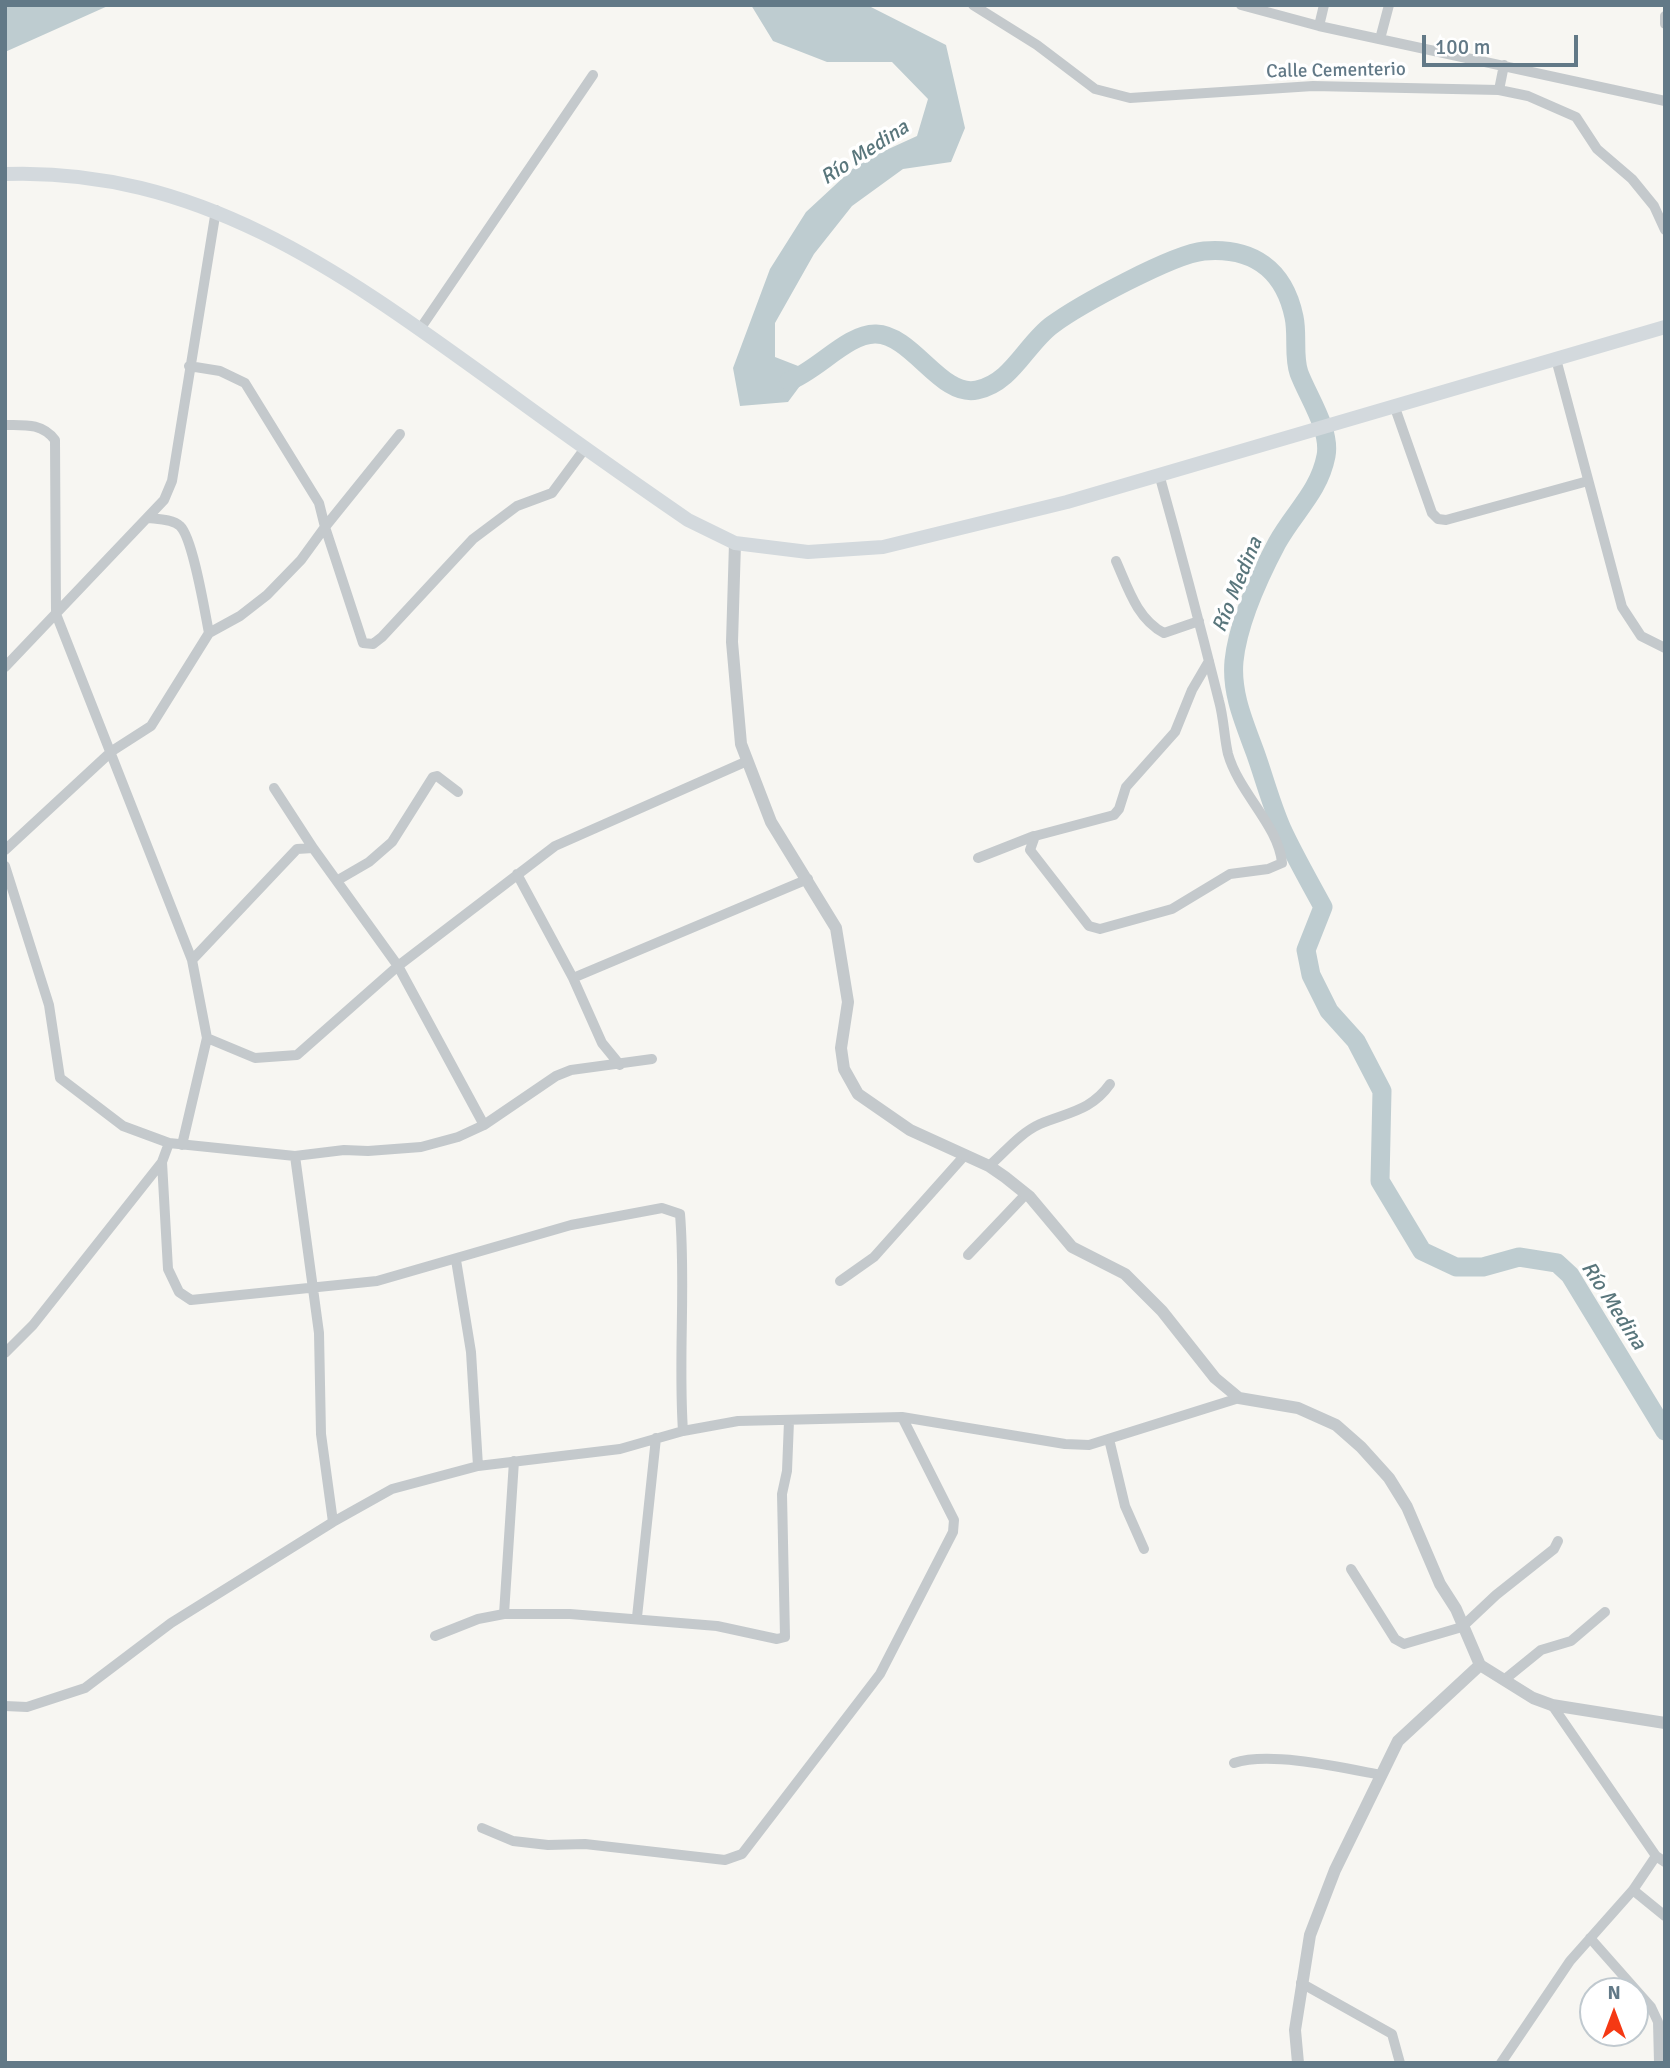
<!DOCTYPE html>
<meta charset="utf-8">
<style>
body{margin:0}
#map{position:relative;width:1670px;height:2068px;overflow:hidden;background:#f7f6f2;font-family:Signika,sans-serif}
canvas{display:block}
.frame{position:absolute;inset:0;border:7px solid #627987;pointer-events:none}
.north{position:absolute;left:1579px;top:1977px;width:70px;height:70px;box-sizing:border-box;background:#fff;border:2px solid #c0c9cf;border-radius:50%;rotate:0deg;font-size:19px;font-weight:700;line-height:28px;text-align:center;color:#627987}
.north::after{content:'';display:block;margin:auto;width:24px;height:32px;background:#f53914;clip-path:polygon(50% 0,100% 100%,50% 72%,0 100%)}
.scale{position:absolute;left:1422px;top:35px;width:156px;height:32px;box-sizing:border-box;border:4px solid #627987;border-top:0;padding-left:9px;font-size:21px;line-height:24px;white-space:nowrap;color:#627987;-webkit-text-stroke:5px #fff;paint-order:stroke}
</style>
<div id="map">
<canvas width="1670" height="2068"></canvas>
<div class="frame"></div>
<div class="north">N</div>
<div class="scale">100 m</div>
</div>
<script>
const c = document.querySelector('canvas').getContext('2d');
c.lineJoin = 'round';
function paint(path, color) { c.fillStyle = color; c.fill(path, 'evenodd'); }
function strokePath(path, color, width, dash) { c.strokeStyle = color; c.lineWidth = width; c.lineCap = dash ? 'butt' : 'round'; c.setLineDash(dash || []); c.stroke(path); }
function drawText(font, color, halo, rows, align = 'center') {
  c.font = font + ' Signika,sans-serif'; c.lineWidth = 7; c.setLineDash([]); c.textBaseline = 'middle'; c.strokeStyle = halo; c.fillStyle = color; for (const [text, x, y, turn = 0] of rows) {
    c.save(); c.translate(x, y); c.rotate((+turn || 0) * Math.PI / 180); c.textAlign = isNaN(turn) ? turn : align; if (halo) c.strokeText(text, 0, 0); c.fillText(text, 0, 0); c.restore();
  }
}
paint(new Path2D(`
 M5,5H110L5,52Z
 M751,5H867L946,45L965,128L951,162L903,169L852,206L814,254L775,323V357L811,371L788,402L740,406L733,368L770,269L806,212L860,162L917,136L928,99L892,62H827L773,41Z`), '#beccd0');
strokePath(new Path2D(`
 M789,381C817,371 848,333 876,334C913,335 941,398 977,390C1012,383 1026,344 1052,325C1079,305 1173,254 1204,251C1252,247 1284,269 1294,317C1298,335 1293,356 1299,373C1308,397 1331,430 1326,456C1319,492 1294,512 1277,543C1259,577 1238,622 1234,661C1231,693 1244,722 1255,752C1264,777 1271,804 1282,829C1294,855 1309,881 1323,907L1306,950L1311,975L1329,1011L1356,1041L1382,1091L1380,1181L1422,1251L1456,1267H1483L1519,1257L1557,1263L1570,1275L1665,1431`), '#beccd0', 19);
strokePath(new Path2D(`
 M973,5L1037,45L1095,89L1130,98L1313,86L1499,90L1528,96L1576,117L1597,149L1632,179L1654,206L1665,230
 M1241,5L1319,26L1665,101
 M1665,16V24
 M1319,26L1324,5
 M1380,39L1389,5
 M1499,90L1504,65
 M420,329L593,75
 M1556,359L1622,607L1641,636L1665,648
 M1394,405L1432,513L1438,519L1446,520L1588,481
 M5,425C25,425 42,423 55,440L56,614L192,960L207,1038L182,1145
 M400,434L325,527L363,643L373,644L382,637L473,539L517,506L552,493L586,447
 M1159,474C1180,549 1200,625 1219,701C1224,719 1224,737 1228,754C1239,793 1279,826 1282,863L1268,869L1230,874L1172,909L1100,929L1089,926L1030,850L1035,836L1114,815L1119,809L1126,787L1175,732L1192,690L1209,661
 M149,518C158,519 173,519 180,526C193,538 205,613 209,633
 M1116,561C1128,588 1137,619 1164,633L1199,621
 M5,667L164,500L172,481L216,210
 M274,788L313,848
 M5,850L112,751L151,726L209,633L240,616L267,595L301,560L325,527L319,503L245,383L220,371L189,366
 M978,858L1034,836
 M5,866L49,1005L60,1078L123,1126L169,1143L295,1156L344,1150L368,1151L421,1147L458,1137L484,1125L556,1076L571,1070L652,1059
 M517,874L573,978L808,879
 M338,880L369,862L392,842L433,777L437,776L458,792
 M192,960L297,849L313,848L398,966L484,1125
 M573,978L602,1043L620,1065
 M207,1038L255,1058L297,1055L398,966L555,846L745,762
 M169,1143L162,1162L168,1269L179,1292L191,1300L377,1281L571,1225L662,1208L680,1214C686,1286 678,1359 683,1431
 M295,1156L319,1333L321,1434L333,1522
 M989,1166C1005,1152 1020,1133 1040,1124C1068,1112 1091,1111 1110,1084
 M968,1255L1026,1194
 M456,1260L471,1352L478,1466
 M840,1281L874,1257L965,1155
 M5,1353L33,1325L162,1162
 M1109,1439L1125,1506L1144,1549
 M1351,1569L1395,1639L1404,1644L1462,1627L1496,1595L1554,1549L1558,1541
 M504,1614L514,1461
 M637,1617L656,1438
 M435,1636L478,1619L504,1614H570L717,1626L777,1639L785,1637L782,1494L787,1471L789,1421
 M1504,1680L1541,1650L1571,1641L1605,1612
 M1552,1705L1656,1856L1665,1862
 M5,1706L27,1707L85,1688L171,1623L333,1522L392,1489L478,1466L620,1449L683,1431L738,1421L902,1417L1065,1444L1089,1445L1239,1398
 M1234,1763C1270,1751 1344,1768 1381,1775
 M482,1828L513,1841L548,1845L585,1844L725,1860L742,1854L880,1674L953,1532L954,1520L902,1417
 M1633,1890L1665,1916
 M1590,1938L1651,2007L1658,2022L1659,2063
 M1301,1983L1392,2034L1400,2063
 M1501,2063L1570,1961L1633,1890L1656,1856`), '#c4c9cc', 10);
strokePath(new Path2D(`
 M735,543L732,642L741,744L771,822L836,928L848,1002L841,1048L844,1069L858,1094L910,1130L989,1166L1005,1177L1030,1197L1072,1247L1125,1274L1162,1311L1215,1378L1239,1398L1298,1408L1336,1425L1361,1447L1389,1478L1407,1507L1440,1584L1456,1609L1480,1665L1533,1698L1552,1705L1665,1723
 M1298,2063L1295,2030L1310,1935L1335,1870L1398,1741L1480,1665`), '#c4c9cc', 12);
strokePath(new Path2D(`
 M5,174C205,167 352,280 506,391C566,435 627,478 688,520L735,543L808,552L883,547L1067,502L1665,327`), '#d3d9dd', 14);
drawText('19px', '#627987', '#fff', [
 ["Calle Cementerio",1336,71,-1]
]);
drawText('italic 21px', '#59767c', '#fff', [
 ["Río Medina",865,153,-33],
 ["Río Medina",1238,585,-68],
 ["Río Medina",1613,1306,57]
]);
</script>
